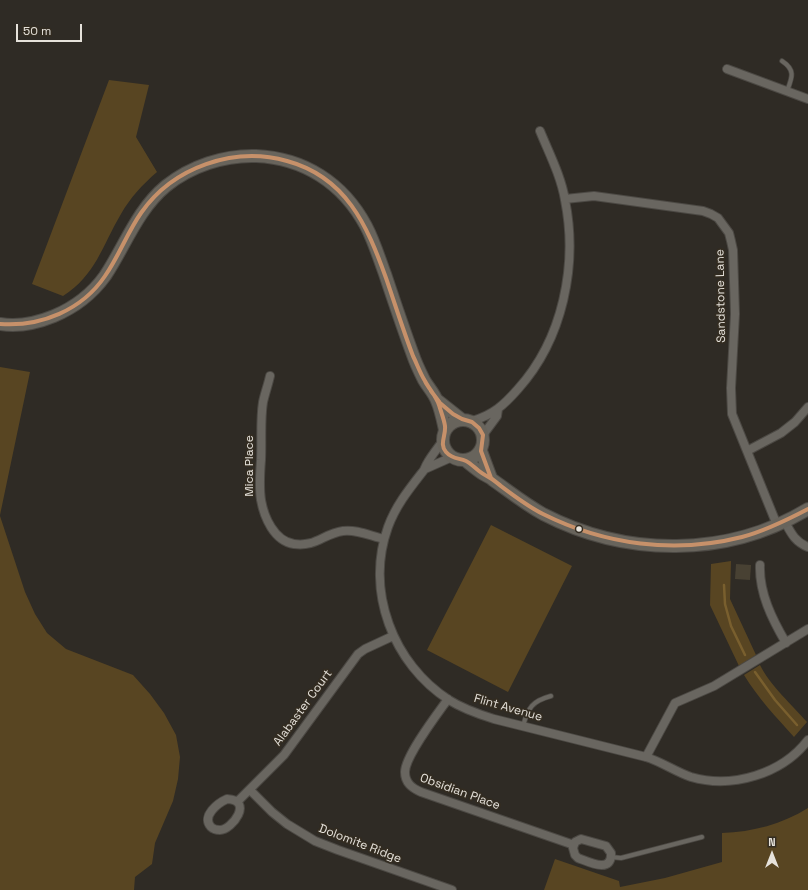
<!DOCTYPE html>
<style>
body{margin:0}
#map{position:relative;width:808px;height:890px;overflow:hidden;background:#2f2b25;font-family:"Space Grotesk",sans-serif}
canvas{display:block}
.north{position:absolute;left:752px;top:834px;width:40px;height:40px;-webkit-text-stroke:3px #332c21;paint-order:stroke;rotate:0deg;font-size:11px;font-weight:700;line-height:16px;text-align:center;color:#e6e2db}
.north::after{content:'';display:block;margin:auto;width:14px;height:18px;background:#e6e2db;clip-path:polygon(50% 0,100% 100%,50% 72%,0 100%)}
.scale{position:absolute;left:16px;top:24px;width:66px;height:18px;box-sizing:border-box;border:2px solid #e6e2db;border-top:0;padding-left:5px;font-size:12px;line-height:14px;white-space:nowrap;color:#e6e2db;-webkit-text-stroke:3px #332c21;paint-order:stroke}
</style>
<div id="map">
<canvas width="808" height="890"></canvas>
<div class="north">N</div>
<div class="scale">50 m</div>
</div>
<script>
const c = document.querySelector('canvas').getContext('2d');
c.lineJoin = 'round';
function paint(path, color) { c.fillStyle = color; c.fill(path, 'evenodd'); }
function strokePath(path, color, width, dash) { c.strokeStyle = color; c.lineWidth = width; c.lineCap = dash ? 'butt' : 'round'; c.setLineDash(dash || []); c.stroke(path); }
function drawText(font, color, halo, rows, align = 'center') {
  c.font = font + ' "Space Grotesk",sans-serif'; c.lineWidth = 3.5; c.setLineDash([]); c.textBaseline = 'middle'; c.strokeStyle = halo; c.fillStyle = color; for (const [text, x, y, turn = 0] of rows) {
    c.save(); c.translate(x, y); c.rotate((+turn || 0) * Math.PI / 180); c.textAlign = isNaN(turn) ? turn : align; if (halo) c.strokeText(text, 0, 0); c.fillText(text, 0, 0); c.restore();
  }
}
paint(new Path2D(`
 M109,80L149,85L136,137L157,172C143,184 130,198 121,214C102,246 96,275 63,296L32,284Z
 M0,367L30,372L0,515Z
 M0,516L25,592L35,614L47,633L66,649L133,675L150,694L164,713L176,735L180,757L178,779L173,801L155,843L152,864L135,877L134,890H0Z
 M491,525L572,566L508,692L427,650Z
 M731,561L730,599L756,655L739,666L710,605L711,564Z
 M760,665C769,684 793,706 807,722L794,737C776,717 758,698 744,675Z
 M808,808V890H544L555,859L619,881L620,887L665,878L722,862V833C753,832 782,824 808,808Z`), '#584522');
strokePath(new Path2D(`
 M724,585L725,604L731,626L745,655
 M755,672L775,700L797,725`), '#795f2e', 2.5);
paint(new Path2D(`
 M736,564L751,565L750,580L735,579Z`), '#484133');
const lane = new Path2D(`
 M782,61C796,70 792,78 787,91
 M523,726C528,708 532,701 551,696
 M611,857L621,858L702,837`);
const street = new Path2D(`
 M727,69L808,99
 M565,199L594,196L703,211L711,214L718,218L729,233L731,241L733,250L735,314L731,388L732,414L777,525
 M270,376C268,385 265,393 263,402C260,421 262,441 261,460C260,473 259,487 261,500C264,517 274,541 294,544C316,547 323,534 343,531C356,529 371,536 384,539
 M472,421C493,415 504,405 518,389C563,339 578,265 565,200C561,176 549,153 540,131
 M483,435L497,416L498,409
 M442,442C437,449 432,455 428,462C426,465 425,468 424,470C410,488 396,505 388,527C365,591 393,664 449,700C463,709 478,714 494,719L646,757C662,762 676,772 691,777C732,789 782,774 808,740
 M747,451L781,433L795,422L808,407
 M425,469L452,457
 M785,522C791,533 795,542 808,547
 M760,565C759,593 772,619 786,643
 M448,699C438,713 405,756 405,772C405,783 412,788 421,792L574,845
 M646,757L675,703L714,686L808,629
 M250,790L272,812L287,824L315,841L338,850L452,890
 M227,799C254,800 232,830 220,830C217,830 213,829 211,827C201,816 218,803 227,799Z
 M237,802L284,755L358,654L365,649L393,636
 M581,839L606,846L611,853C612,874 589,862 578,858L575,855L573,848L575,842Z`);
const secondary = new Path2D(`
 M0,324C18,327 37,323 54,316C73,308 92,294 105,276C125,246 137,210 166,186C191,166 224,155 256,156C304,158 343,183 366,226C374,241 379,258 385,274C394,301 403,328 413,355C416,364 420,372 424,380C428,387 434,393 437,401C441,410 443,421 445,430
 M437,400L461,419
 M443 440a20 20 0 1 1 40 0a20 20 0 1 1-40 0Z
 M481,451L491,478
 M466,461C471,465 477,470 483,474C486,476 490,477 493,480C510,492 525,504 543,514C626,557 727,558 808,509`);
strokePath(lane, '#4c4944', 5.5);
strokePath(street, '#4c4944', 10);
strokePath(secondary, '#4c4944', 14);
strokePath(lane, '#696660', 4);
strokePath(street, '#696660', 8);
strokePath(secondary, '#68645c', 12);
strokePath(new Path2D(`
 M0,324C41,327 82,310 105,276C119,256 127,233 141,213C173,167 234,146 287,161C346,177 367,225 386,278C395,304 403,330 413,356C417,364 420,373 425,381C429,389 436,396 439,405C441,412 444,419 445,426C446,436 439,444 446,452C452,459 459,458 466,461C470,463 475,468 479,471C484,475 489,477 493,480C509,492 525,505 543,514C605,545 675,554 742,537C765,531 787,520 808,509
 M431,391L440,403L453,414L462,419L472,422L479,428L483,435L481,451L491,478L500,485`), '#c7916a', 4);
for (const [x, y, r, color] of [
 [579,529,3.5,"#e6e2db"]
]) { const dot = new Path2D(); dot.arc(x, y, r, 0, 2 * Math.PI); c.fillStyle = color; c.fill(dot); strokePath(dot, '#332c21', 1.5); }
drawText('12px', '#e6e2db', '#332c21', [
 ["Sandstone Lane",721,296,-91],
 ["Mica Place",250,466,-90],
 ["Alabaster Court",303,708,-54],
 ["Flint Avenue",508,708,16],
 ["Obsidian Place",460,792,20],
 ["Dolomite Ridge",360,844,21]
]);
</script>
